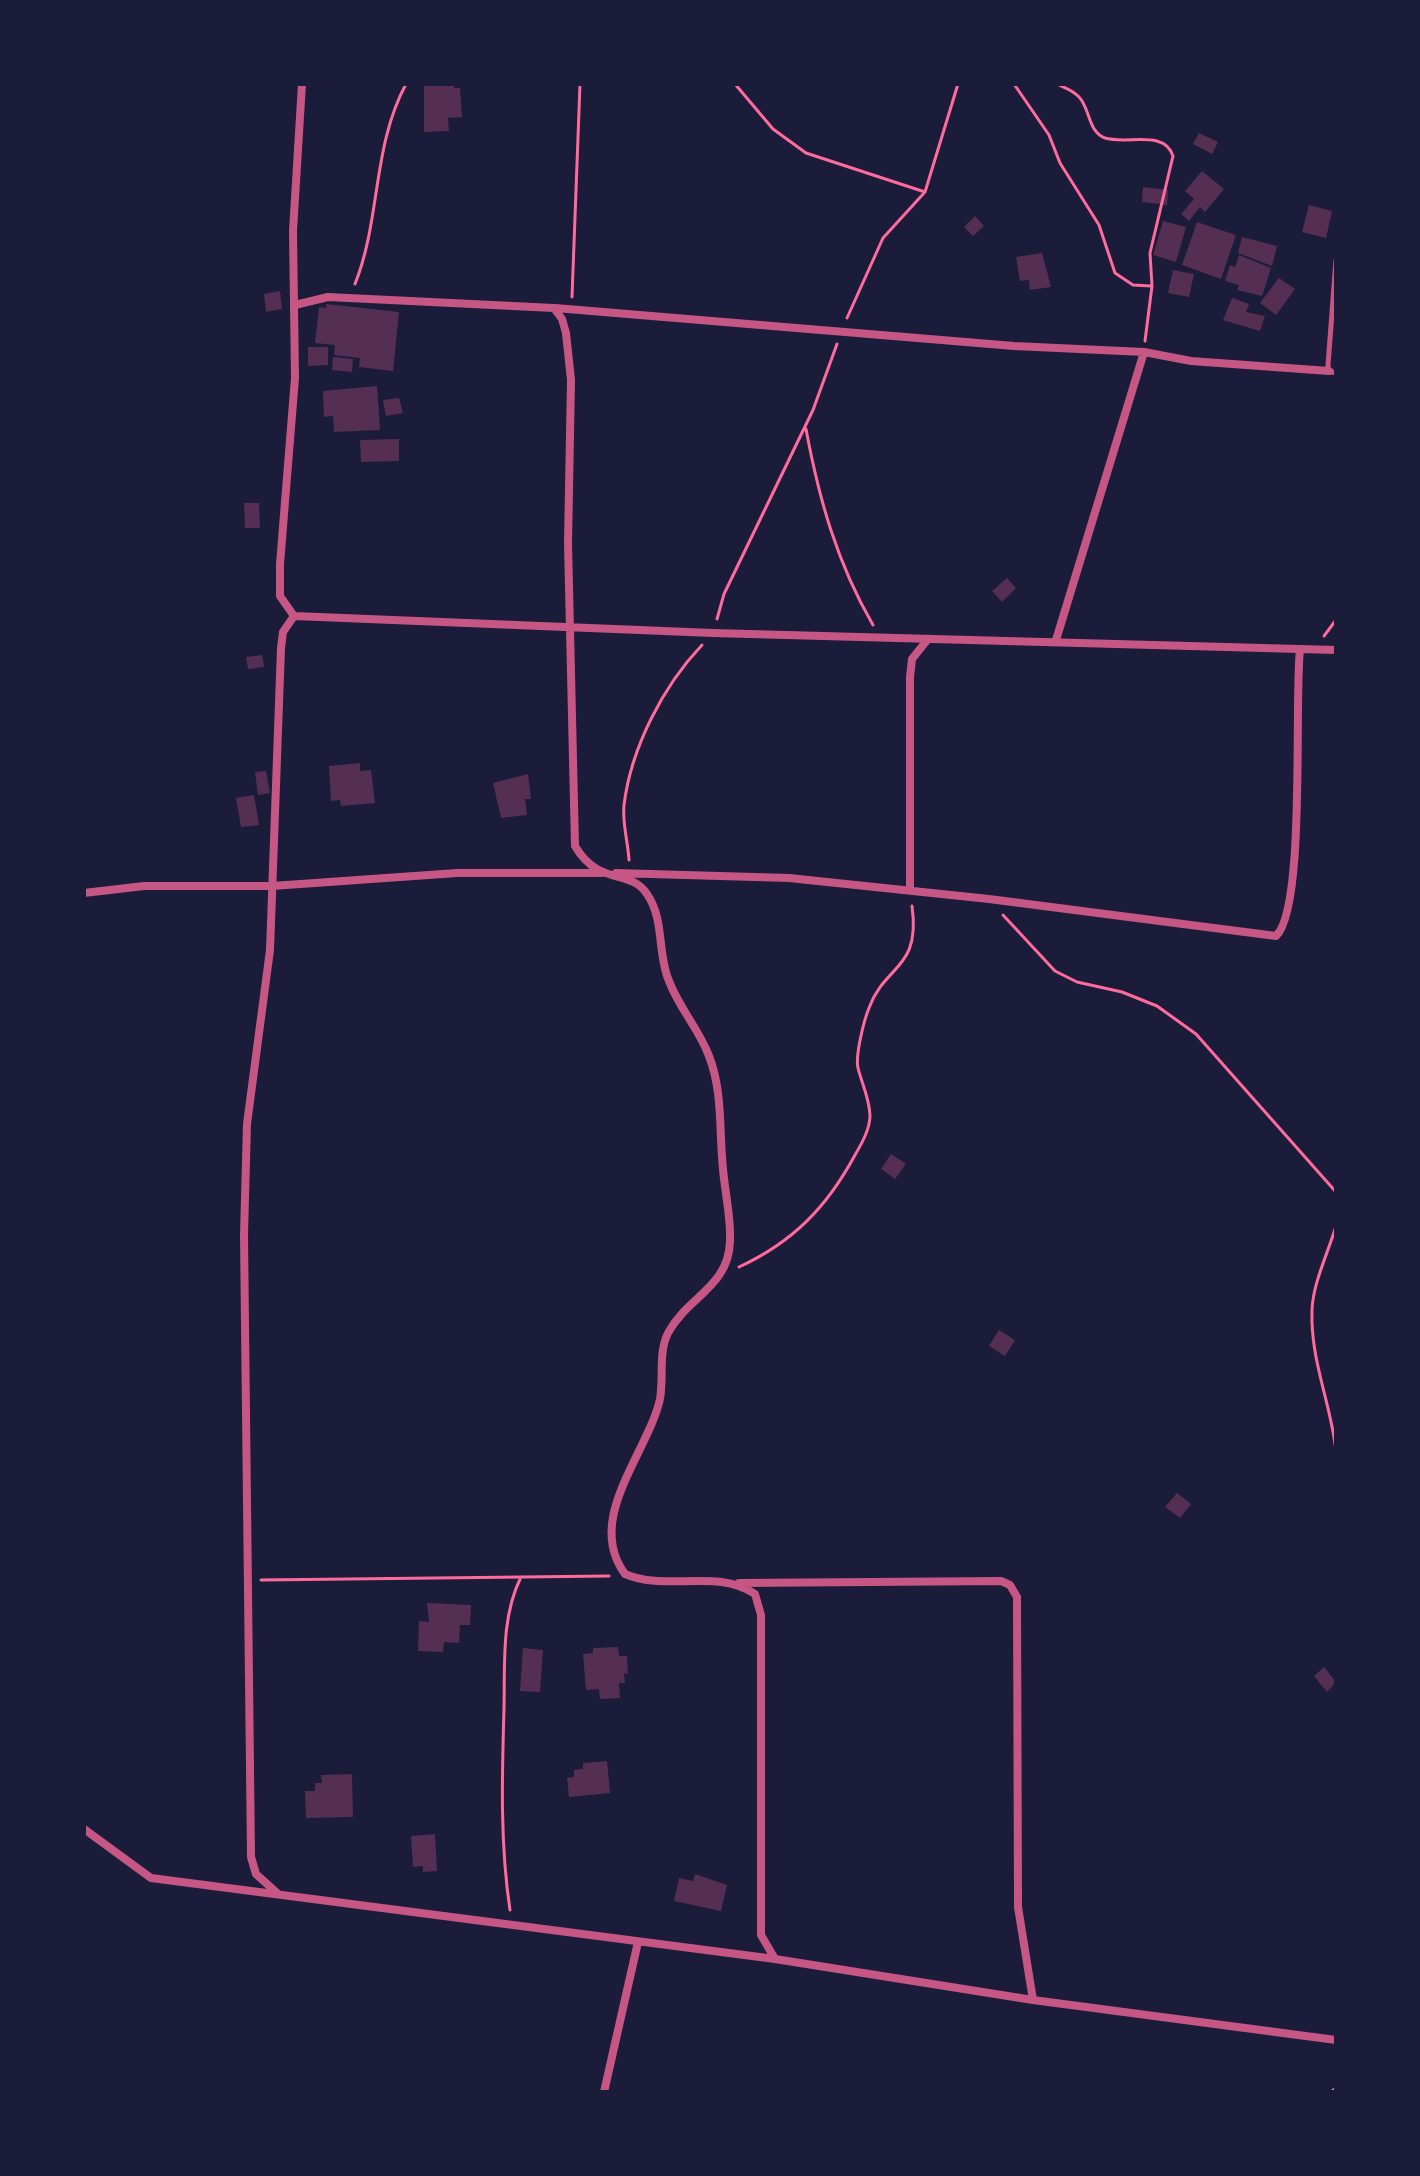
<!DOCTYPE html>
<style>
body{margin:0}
#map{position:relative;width:1420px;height:2176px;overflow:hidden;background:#1b1b3a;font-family:"PT Sans Narrow",sans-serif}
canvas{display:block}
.frame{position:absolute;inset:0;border:86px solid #1b1b3a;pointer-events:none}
</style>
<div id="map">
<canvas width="1420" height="2176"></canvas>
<div class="frame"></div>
</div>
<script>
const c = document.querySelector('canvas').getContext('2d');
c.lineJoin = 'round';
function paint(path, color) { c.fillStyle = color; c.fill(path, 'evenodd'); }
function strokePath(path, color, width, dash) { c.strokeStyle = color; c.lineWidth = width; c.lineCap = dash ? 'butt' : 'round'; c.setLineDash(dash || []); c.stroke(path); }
paint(new Path2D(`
 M424,84H454V88H460L462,117L448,118L449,131L424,132Z
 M1199,133L1218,142L1212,154L1193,144Z
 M1202,171L1224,189L1205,212L1200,207L1189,221L1181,214L1194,199L1185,191Z
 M1143,187L1168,190L1167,205L1142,202Z
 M1309,205L1332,211L1326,238L1302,232Z
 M975,216L984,226L973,236L964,227Z
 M1163,221L1186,227L1176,262L1153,255Z
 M1197,222L1236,235L1221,279L1182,265Z
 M1242,237L1277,246L1272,266L1238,253Z
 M1042,253L1051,287L1030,290L1029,280L1020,281L1016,257Z
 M1239,255L1271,268L1262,296L1237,290L1239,285L1225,281L1230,265L1235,267Z
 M1173,270L1194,274L1189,297L1168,293Z
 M1279,278L1295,289L1276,315L1260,303Z
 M280,291L282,309L266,312L264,294Z
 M1232,298L1249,304L1246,312L1265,316L1260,331L1223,320Z
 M326,304L399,312L393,371L359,367L360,358L334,355L335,345L315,343L319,307L326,308Z
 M308,347H328V365L308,366Z
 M333,357L353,359L352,372L332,370Z
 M377,386L380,430L334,432L333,416L324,417L323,391Z
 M399,398L403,413L386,416L383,400Z
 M399,439V461L361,462L360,440Z
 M244,503H259L260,528H245Z
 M1007,578L1016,588L1002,602L992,591Z
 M262,655L264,667L248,669L246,657Z
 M360,763V771L371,770L375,803L341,806L340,800L331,801L329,766Z
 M266,771L270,793L258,795L255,772Z
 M528,774L531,799H525L527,815L501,818L493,783Z
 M254,795L259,825L241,827L236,798Z
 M891,1154L906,1164L895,1179L881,1169Z
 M999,1330L1015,1340L1005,1356L989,1346Z
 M1177,1493L1191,1504L1180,1518L1165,1507Z
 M427,1603L471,1605L470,1625H460L459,1643L444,1642L443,1652L418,1651L419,1621L429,1622Z
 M618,1647L619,1656H627L628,1674L624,1673L625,1683H619L620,1698L600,1699L599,1689L586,1690L583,1654L593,1653V1648Z
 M523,1648L543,1650L540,1692L520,1691Z
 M1324,1667L1336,1682L1327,1692L1314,1676Z
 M607,1761L610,1793L569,1797L567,1778L574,1777V1770L583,1769V1763Z
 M352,1774L353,1817L306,1818L305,1791H315V1783H322L321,1775Z
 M435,1834L437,1871L423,1872V1866L413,1867L411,1836Z
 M695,1874L727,1885L721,1911L674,1901L679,1878L693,1881Z`), '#542f53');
strokePath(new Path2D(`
 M735,84L773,129L806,153L925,192
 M1014,84L1049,135L1060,163L1099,225L1115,273L1133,285L1151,286
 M1057,84C1065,88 1073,90 1079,97C1090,108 1088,132 1105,138C1127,145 1164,129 1173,156L1150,253L1152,286L1145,341
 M355,284C381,219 372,147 406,84
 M572,297L580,84
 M847,318L883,238L925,192L958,84
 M806,429C819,499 837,563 873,625
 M717,619L724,594L813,410L837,344
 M1324,636L1336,620
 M629,860C628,842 622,823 624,805C631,748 663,686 702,645
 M1003,915L1055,971L1077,982L1122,992L1157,1006L1196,1034L1336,1192
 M1336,1226C1328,1253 1313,1283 1312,1310C1310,1359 1331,1404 1336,1451
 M739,1267C793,1242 827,1207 855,1155C862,1143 870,1129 870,1115C869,1097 862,1084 858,1068C855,1056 864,1020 869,1008C885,964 921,970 912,906
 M261,1580L609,1576
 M510,1910C500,1844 502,1776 504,1709C505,1665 501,1617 521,1577
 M1331,2092L1336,2088`), '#ff6b9d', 3);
strokePath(new Path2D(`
 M1336,260L1328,365V371L1336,373`), '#c65784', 5);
strokePath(new Path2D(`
 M302,84L293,231L295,378L280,564V596L294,616L713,633L1336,650
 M295,305L328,297L554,308L562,319L566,333L571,380L568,543L575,846C599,887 630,868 647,894C665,920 657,954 669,981C679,1008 699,1029 709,1056C723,1092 719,1131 723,1169C725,1193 731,1217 730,1241C729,1287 687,1297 668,1333C658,1353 664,1377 660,1399C648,1453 584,1519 625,1574C667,1592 716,1568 755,1594L761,1615V1935L775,1959
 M555,308L1014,346L1144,352L1191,361L1329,371
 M1056,640L1144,352
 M616,873L789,878L989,899L1276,936C1306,908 1294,701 1300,649
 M910,890V677L912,659L928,639
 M84,893L144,886H272L457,873H602
 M739,1583L1001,1581L1010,1585L1017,1597L1018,1907L1033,2000
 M84,1829L151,1878L775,1959L1033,2000L1336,2040
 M277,1893L256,1874L251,1857L244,1235L247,1124L270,950L281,648L283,632L294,616
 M604,2092L638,1942`), '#c65784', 8);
</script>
